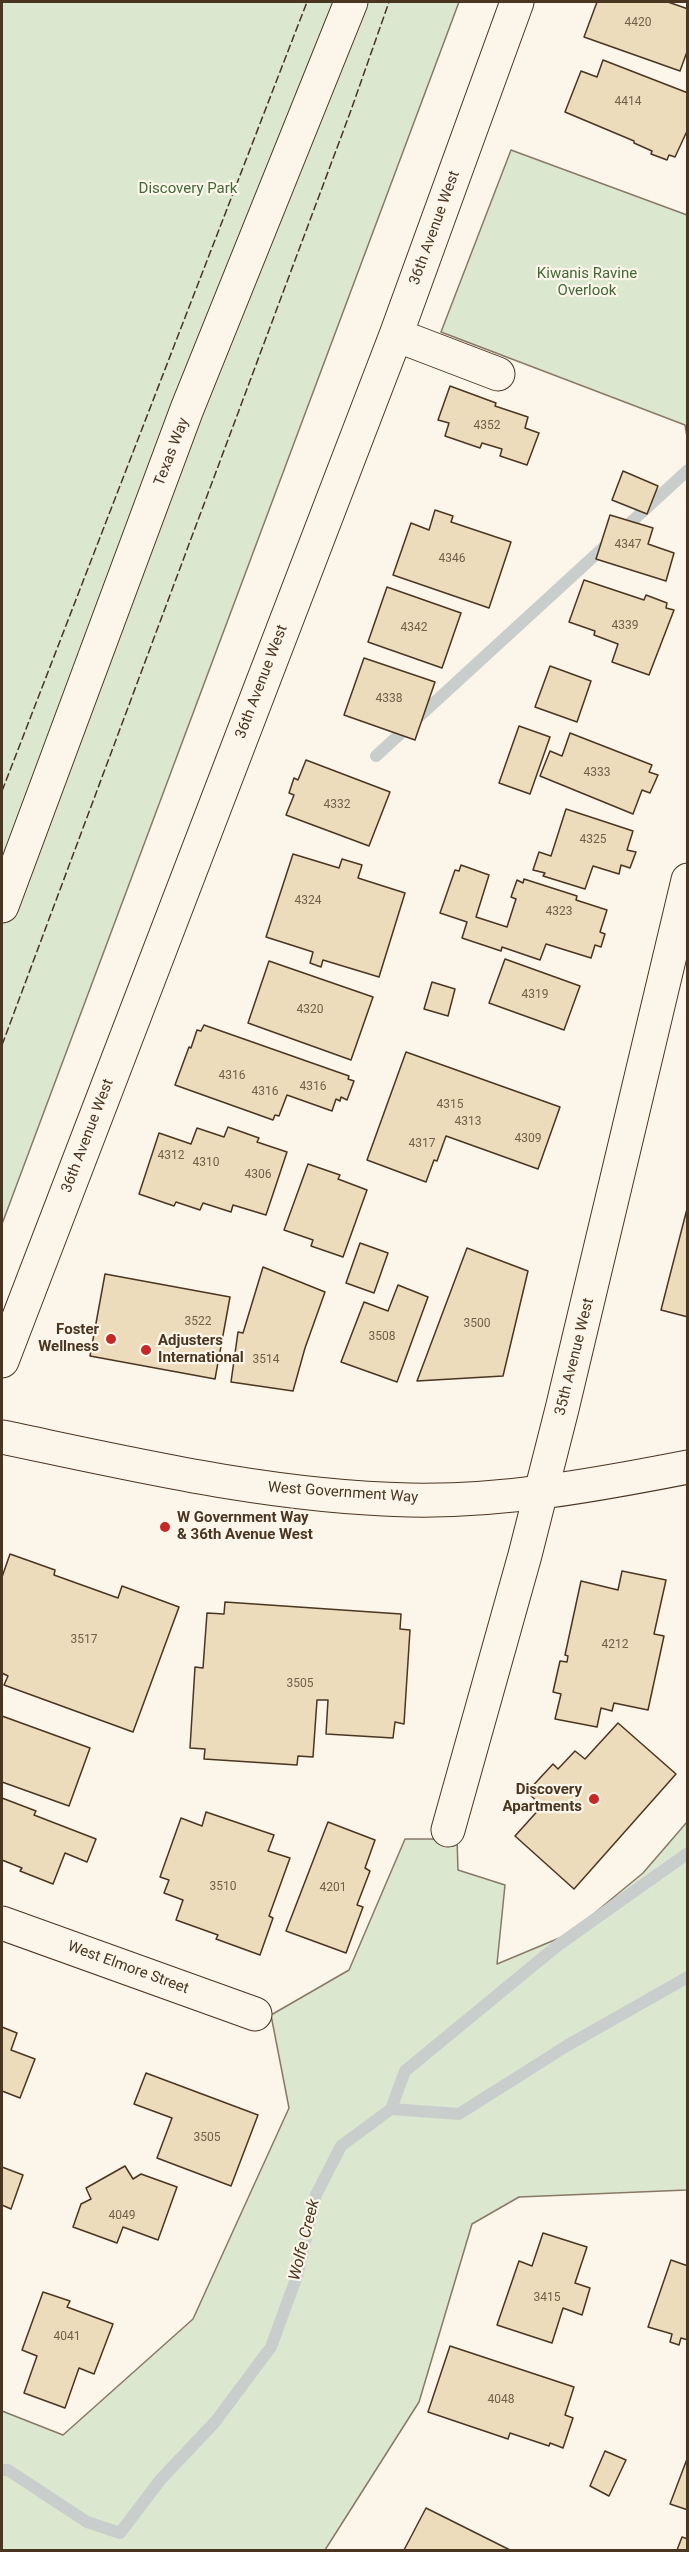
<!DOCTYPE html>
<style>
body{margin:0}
#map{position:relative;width:689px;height:2552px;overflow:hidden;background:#fbf6e9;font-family:Roboto,sans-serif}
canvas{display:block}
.frame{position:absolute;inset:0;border:3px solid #4a3520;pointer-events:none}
</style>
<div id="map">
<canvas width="689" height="2552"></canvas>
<div class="frame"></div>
</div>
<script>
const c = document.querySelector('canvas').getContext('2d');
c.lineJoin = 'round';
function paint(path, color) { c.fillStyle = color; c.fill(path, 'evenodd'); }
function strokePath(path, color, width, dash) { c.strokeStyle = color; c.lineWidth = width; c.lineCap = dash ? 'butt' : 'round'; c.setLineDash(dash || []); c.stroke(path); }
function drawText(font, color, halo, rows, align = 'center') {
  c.font = font + ' Roboto,sans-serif'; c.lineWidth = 4.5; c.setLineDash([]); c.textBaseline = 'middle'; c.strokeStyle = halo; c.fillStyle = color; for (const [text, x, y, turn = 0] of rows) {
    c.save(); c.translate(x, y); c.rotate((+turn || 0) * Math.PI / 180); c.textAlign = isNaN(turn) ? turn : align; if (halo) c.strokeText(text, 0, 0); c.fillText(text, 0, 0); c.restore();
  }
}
const green = new Path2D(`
 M2,2H459L2,1224Z
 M511,150L687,215V437L685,425L441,332Z
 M687,1822V2190L519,2197L472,2224L419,2402L325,2550H2V2411L63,2435L193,2319L289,2108L271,2015L349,1970L405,1839H457L458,1870L505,1885L497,1964L569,1934L643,1873Z`);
paint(green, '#dce7d0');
strokePath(green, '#887966', 1.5);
strokePath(new Path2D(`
 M376,756L688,470
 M391,2109L459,2114L568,2045L688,1977
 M2,2470H8L87,2522L120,2533L161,2479L215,2422L271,2347L297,2276L316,2195L341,2146L391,2109L405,2071L557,1946L688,1853`), '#c9cecd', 12);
const building = new Path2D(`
 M597,2H668L688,9V49L680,71L584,37Z
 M603,60L688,93V129L675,157L669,155L667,160L651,154L652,151L634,143V141L565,112L581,71L597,77Z
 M450,386L496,403L495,406L528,417L525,428L539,433L527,465L500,456L502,449L482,443L480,448L445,436L449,423L438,420Z
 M623,471L658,486L647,514L612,500Z
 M435,510L453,516L451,522L511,542L489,608L393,575L411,523L429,530Z
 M610,515L653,528L648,544L674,553L666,581L596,559Z
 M584,580L644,600L646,595L667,603L666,608L674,610L649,675L612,662L618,644L594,635L595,631L569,622Z
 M387,587L461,613L442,668L368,642Z
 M364,658L435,682L415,740L344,715Z
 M550,666L591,681L577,722L535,707Z
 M519,726L550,737L530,794L499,783Z
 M570,733L652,765L649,772L658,775L650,793L642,790L633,814L540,776L550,751L562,756Z
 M306,760L390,792L369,846L286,815L294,795L289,793L294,778L298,780Z
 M566,809L633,831L627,850L636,852L630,868L621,865L619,874L593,866L585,889L543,876L545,873L533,870L539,852L551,856Z
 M293,854L339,868L342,859L362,865L358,878L405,893L379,977L323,960L321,967L310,963L313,952L266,937Z
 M461,865L489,875L476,917L507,927L516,899L511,897L517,880L523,883L524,879L577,896L576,900L607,910L600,932L605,934L601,947L595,945L591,958L546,944L540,960L502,947L501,951L462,938L467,922L440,913L455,870L459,871Z
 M505,959L580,986L564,1030L489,1003Z
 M269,961L373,997L351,1060L248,1023Z
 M432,982L455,989L448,1016L424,1009Z
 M204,1025L349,1076L348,1079L354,1081L347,1100L341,1097L340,1101L336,1099L332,1111L287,1095L279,1116L275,1115L273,1120L175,1085L189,1047L191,1048L197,1030L201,1031Z
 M406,1052L560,1107L538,1169L446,1136L437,1161L434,1160L426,1182L367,1160Z
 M228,1127L259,1138L257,1142L287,1152L266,1215L233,1205L231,1212L203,1203L200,1210L176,1202L174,1206L139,1194L159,1133L191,1144L197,1128L224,1137Z
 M308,1164L340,1175L338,1179L367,1190L343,1257L311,1246L313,1240L284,1230Z
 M688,1205V1317L661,1310Z
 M360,1243L388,1253L374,1293L346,1283Z
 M467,1248L528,1271L503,1376L417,1381Z
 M263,1267L325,1292L305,1348L293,1391L231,1382L238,1332L243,1333Z
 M105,1274L230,1297L215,1379L90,1356Z
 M398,1285L428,1297L397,1382L341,1362L364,1302L388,1311Z
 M10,1554L55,1570L54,1575L118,1598L122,1586L179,1607L133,1732L4,1685L8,1676L2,1673V1577Z
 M622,1571L666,1580L654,1634L664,1636L648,1710L614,1703L612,1711L601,1708L597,1727L555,1719L561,1694L553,1692L560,1661L567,1662L568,1656L565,1655L581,1581L618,1590Z
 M225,1602L401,1614L400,1629L410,1630L404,1724L395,1722L393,1738L326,1734L328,1700H317L313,1757L298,1756L297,1765L204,1759L205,1749L190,1748L195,1667L203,1668L207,1613L224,1614Z
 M2,1716L90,1748L69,1806L2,1782Z
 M618,1723L676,1774L574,1889L515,1836L542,1806L527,1792L553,1764L558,1769L575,1751L585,1759Z
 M2,1798L36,1811L34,1815L96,1839L87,1862L65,1853L53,1884L20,1871L22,1868L2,1860Z
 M206,1812L274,1835L268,1851L290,1858L269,1916L273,1918L260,1955L216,1939L218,1935L176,1920L183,1900L164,1893L169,1880L160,1877L181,1818L202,1826Z
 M328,1822L375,1840L365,1868L370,1871L357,1905L363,1907L346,1953L286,1931Z
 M2,2027L17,2033L11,2050L35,2059L20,2098L2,2091Z
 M146,2073L258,2115L231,2186L157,2158L172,2118L134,2104Z
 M125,2166L133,2179L141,2174L177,2187L158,2240L123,2227L117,2243L73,2227L81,2204L91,2199L86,2188Z
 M2,2167L23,2175L11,2209L2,2205Z
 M543,2233L587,2247L575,2283L590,2288L582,2315L563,2308L552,2343L497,2325L519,2261L532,2266Z
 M671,2260L688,2266V2340L681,2338L679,2345L670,2342L672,2334L648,2327Z
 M43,2292L70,2301L67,2307L113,2324L94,2374L79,2368L65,2408L24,2393L37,2356L22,2350Z
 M450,2346L574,2387L565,2415L573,2418L563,2448L550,2443L549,2446L510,2433L508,2439L428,2412Z
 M605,2451L626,2460L609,2496L590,2486Z
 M687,2459H688V2510L670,2504Z
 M426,2508L510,2550H404Z
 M682,2537L688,2539V2550H677Z`);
paint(building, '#ecdcbc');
strokePath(building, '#4a3520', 1.5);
const minor = new Path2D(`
 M396,335L498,374
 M2,1361L396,335L517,2
 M448,1830L525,1555L562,1409L688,880
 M2,1923L255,2014`);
const tertiary = new Path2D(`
 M2,906L187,409L351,2`);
const secondary = new Path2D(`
 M2,1437C136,1465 271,1497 409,1500C503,1502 596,1485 688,1467`);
strokePath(minor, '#4a3520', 35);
strokePath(tertiary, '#4a3520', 35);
strokePath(secondary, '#4a3520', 35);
strokePath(minor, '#fbf6e9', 33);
strokePath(tertiary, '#fbf6e9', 33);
strokePath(secondary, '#fbf6e9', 33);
strokePath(new Path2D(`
 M2,791L307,2
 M2,1045L350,113L389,2`), '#4a3520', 1.5, [8, 3]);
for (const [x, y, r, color] of [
 [111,1339,6,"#c62828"],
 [146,1350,6,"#c62828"],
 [165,1527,6,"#c62828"],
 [594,1799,6,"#c62828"]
]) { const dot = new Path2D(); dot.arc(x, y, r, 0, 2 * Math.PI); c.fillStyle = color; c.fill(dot); strokePath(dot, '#fbf6e9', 2); }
drawText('12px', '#725f47', null, [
 ["4420",638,23],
 ["4414",628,102],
 ["4352",487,426],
 ["4347",628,545],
 ["4346",452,559],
 ["4339",625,626],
 ["4342",414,628],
 ["4338",389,699],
 ["4333",597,773],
 ["4332",337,805],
 ["4325",593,840],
 ["4324",308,901],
 ["4323",559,912],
 ["4319",535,995],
 ["4320",310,1010],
 ["4316",232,1076],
 ["4316",313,1087],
 ["4316",265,1092],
 ["4315",450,1105],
 ["4313",468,1122],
 ["4309",528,1139],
 ["4317",422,1144],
 ["4312",171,1156],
 ["4310",206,1163],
 ["4306",258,1175],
 ["3522",198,1322],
 ["3500",477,1324],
 ["3508",382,1337],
 ["3514",266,1360],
 ["3517",84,1640],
 ["4212",615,1645],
 ["3505",300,1684],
 ["3510",223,1887],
 ["4201",333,1888],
 ["3505",207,2138],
 ["4049",122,2216],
 ["3415",547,2298],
 ["4041",67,2337],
 ["4048",501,2400]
]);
drawText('15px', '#436837', '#fbf6e9', [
 ["Discovery Park",188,189],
 ["Kiwanis Ravine",587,274],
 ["Overlook",587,291]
]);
drawText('15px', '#4a3520', '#fbf6e9', [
 ["36th Avenue West",435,228,-70],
 ["Texas Way",172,452,-69],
 ["36th Avenue West",262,682,-69],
 ["36th Avenue West",88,1136,-69],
 ["35th Avenue West",575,1357,-76],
 ["West Government Way",343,1493,4],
 ["West Elmore Street",128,1968,20]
]);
drawText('bold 15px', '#4a3520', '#fbf6e9', [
 ["Foster",99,1330],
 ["Wellness",99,1347],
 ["Adjusters",158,1341,"left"],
 ["International",158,1358,"left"],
 ["W Government Way",177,1518,"left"],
 ["& 36th Avenue West",177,1535,"left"],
 ["Discovery",582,1790],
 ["Apartments",582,1807]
], 'right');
drawText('italic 16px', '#4a3520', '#fbf6e9', [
 ["Wolfe Creek",305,2240,-76]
]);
</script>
